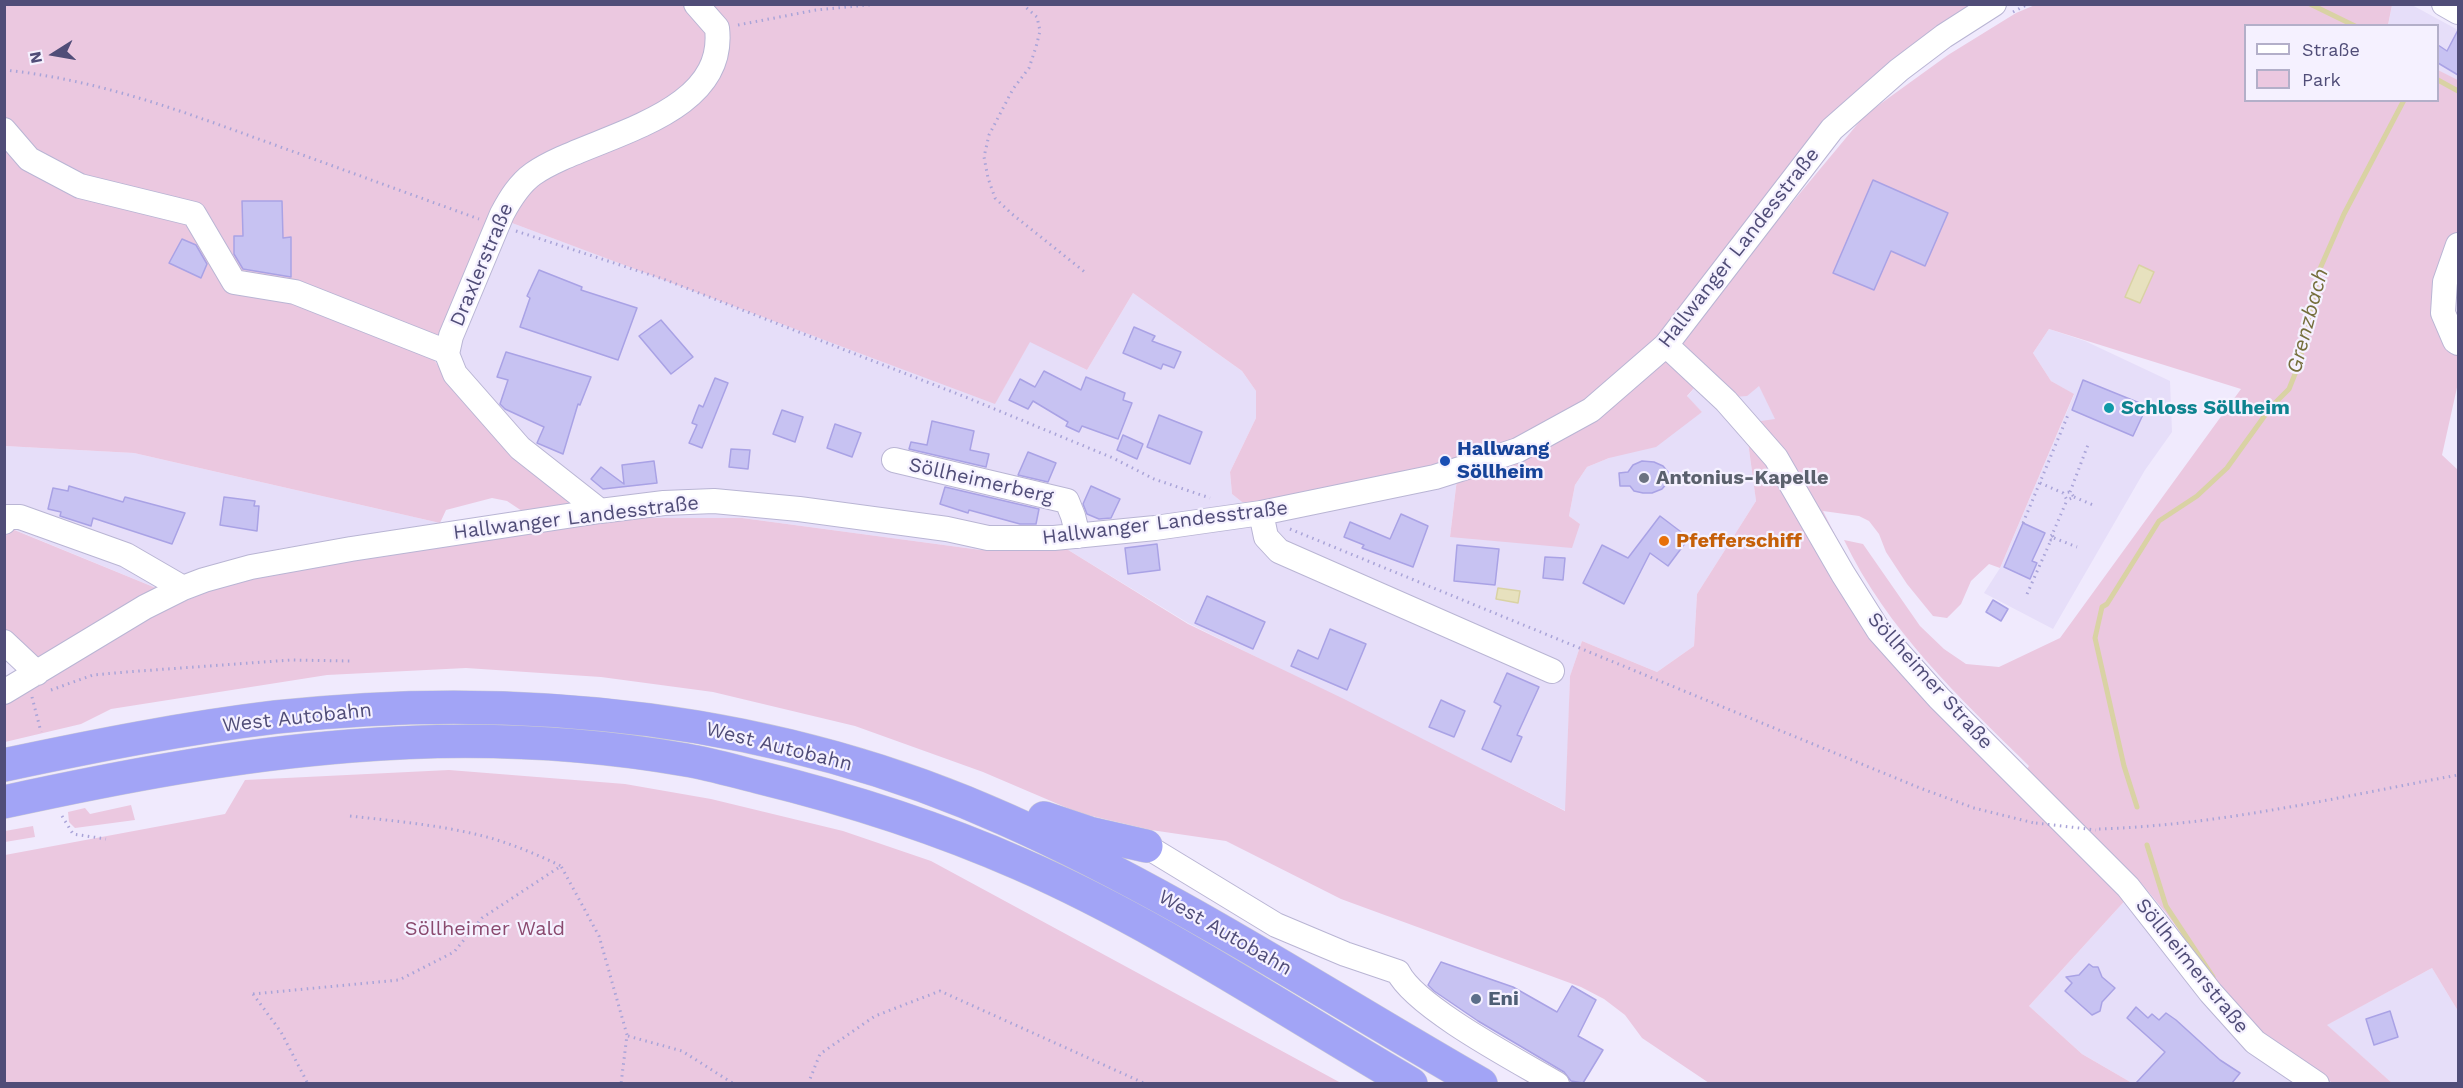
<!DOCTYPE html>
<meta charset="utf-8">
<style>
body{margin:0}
#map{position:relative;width:2463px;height:1088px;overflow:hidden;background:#f0eafd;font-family:"Work Sans",sans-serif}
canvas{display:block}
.frame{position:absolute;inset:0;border:6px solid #504d78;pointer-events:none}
.legend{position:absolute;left:2244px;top:24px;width:195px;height:78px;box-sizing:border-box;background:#f5f1ff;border:2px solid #b3afc9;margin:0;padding:8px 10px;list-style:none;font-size:18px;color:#504d78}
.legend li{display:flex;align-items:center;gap:12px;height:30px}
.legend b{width:30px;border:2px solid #b3afc9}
.north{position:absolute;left:24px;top:24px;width:60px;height:60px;-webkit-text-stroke:4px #f5f1ff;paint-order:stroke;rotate:259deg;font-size:16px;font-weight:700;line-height:24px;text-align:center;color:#504d78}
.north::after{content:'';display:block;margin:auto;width:21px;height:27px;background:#504d78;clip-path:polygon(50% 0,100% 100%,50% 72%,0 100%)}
</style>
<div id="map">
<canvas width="2463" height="1088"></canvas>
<div class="frame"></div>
<ul class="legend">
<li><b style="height:8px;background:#fff"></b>Straße</li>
<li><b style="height:16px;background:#ebc8e0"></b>Park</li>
</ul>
<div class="north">N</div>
</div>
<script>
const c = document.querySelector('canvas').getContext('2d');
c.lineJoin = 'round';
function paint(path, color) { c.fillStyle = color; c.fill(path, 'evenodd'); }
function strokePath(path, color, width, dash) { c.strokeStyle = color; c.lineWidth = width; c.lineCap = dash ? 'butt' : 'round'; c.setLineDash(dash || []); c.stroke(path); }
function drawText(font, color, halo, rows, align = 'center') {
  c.font = font + ' "Work Sans",sans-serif'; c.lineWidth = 4.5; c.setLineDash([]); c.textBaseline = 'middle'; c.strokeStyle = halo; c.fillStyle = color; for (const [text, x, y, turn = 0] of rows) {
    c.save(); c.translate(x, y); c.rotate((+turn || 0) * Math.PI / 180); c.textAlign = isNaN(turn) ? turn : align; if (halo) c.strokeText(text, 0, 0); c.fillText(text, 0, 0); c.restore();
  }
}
paint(new Path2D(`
 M2392,5H2412L2458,30V80L2438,70V26H2388Z
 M496,217L995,403L1030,341L1087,370L1133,293L1242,371L1256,391V418L1230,472L1232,494L1242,502L1459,461L1450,537L1580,524L1569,516L1575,485L1587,467L1609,458L1702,412L1687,397L1696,386L1759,385L1776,420L1748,442L1756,501L1697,594L1694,646L1657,672L1582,641L1570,676L1566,811L1188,623L1065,548L981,550L742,518H637L574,504L468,406L431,356Z
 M2049,329L2085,341L2170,381L2172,432L2145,470L2053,629L1984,593L2000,568L2074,395L2051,381L2033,353Z
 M5,446L134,453L440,523L283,548L204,567L156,588L13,529L5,538Z
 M2141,883L2275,1048L2333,1083H2132L2082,1054L2029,1006Z
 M2432,968L2458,1011V1083H2392L2326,1025Z`), '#e6def9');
paint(new Path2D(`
 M4,5H1976L1808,142L1761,201L1781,216L1865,115L1948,55L2016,13L2035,5H2392L2388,25L2246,26V100H2438V70L2458,80V272L2447,347L2458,356V383L2442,455L2458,470V1011L2432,968L2327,1025L2392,1083H2333L2275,1048L2248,1023L2166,913L2141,883L2029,1006L2082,1054L2132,1083H1709L1642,1038L1625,1015L1604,999L1581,987L1341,899L1226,841L1151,830L1079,813L983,772L855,726L713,692L601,677L466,668L327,675L111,709L81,724L5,742V705L20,697L86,652L145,619L224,584L323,564L615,521L637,518H742L981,550L1065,548L1188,624L1344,699L1565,811L1570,676L1582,641L1657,672L1694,646L1697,594L1756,501L1748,442L1761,421L1775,419L1759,386L1747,396L1734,397L1696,386L1687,396L1702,412L1656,447L1609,458L1587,467L1575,485L1569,516L1580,524L1572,548L1450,537L1459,462L1256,504L1242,502L1232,494L1230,472L1256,418V391L1242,371L1133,293L1087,370L1030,342L995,404L496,217L431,356L468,406L574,504L522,511L507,501L492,498L446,510L440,523L134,453L5,446ZM2049,329L2241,389L2060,638L1999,667L1966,664L1944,649L1920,626L1863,544L1844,540C1887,630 1959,697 2029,766L2027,769C1981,724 1931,682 1892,631C1864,594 1843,551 1823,511L1859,516L1869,521L1879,534L1886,552L1907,584L1933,616L1947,618L1961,604L1971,581L1989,564L2000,568L2074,394L2051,381L2033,353Z
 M12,529L156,588L24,665L5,632L4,538Z
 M449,770L625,784L711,799L843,831L931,861L1341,1083H5V855L225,814L245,780Z
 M131,805L135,820L75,828L69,822L68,812L85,808L90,814Z
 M33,826L35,837L5,842V831Z`), '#ebc8e0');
const water = new Path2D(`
 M2139,265L2154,272L2140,303L2125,297Z
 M1498,588L1520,591L1518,603L1496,599Z`);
paint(water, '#e7e1be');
strokePath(water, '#d9d2a4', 1.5);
strokePath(new Path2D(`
 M2310,4L2355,26
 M2438,80L2458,91
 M2137,807L2124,766L2095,638L2102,607L2107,604L2159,521L2197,496L2227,468L2271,407L2289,389L2299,364L2319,271L2344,214L2404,100
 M2147,845L2166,906L2213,977`), '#d9d2a4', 5);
const building = new Path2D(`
 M2458,30V75L2438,63V45L2447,51Z
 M1873,180L1948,213L1925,266L1891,251L1874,290L1833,273Z
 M242,201H282L283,238L291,237V277L243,269L234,254V236H243Z
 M182,239L196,245L207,264L201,278L169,263Z
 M539,270L582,287L581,290L637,308L618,360L520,327L530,298L527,296Z
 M661,320L693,357L671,374L639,336Z
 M1134,327L1155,336L1152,341L1181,352L1174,368L1163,364L1161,369L1123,353Z
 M506,352L591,377L580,405L578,404L563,454L537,443L544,427L505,409L500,404L508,380L497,377Z
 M1044,371L1081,390L1086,377L1125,393L1123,400L1132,403L1118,439L1082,426L1079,432L1066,426L1068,422L1033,401L1028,409L1009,400L1020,379L1035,387Z
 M715,378L728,383L702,448L689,443L697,425L692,423L699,405L703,407Z
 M2083,380L2147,406L2133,436L2072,410Z
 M782,410L803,417L795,442L773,434Z
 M1159,415L1202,432L1190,464L1147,447Z
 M932,421L974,431L970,450L989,454L986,467L909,449L911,442L927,445Z
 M835,424L861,433L852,457L827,448Z
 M1123,435L1143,444L1137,459L1117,450Z
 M731,449L750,450L748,469L729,467Z
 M1028,452L1056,463L1048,482L1018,475Z
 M654,461L657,483L603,489L591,479L601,467L624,484L622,465Z
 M1642,461L1654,462L1663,466L1668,472V482L1662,489L1652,493H1643L1634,491L1630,486H1620L1619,473L1628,472L1633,465Z
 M69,486L123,502L125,497L185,513L172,544L93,518L91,526L60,516L61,512L48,509L53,488L68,491Z
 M1091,486L1120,499L1111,518L1099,519L1087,514L1083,504Z
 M945,487L1039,509L1036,524H1020L969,510L968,513L940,504Z
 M224,497L255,501L254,506H259L257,531L220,525Z
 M1401,514L1428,526L1413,567L1362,548L1364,545L1344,537L1350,522L1390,539Z
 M1660,516L1689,538L1668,566L1650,553L1624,604L1583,583L1602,545L1628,558Z
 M2023,523L2045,533L2032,561L2037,563L2030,579L2004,567Z
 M1157,544L1160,570L1128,574L1125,548Z
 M1457,545L1499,549L1495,585L1454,581Z
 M1545,557L1565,558L1563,580L1543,578Z
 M1207,596L1265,622L1253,649L1195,623Z
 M1993,600L2008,609L2001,621L1986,612Z
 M1330,629L1366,644L1347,690L1291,666L1298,650L1318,659Z
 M1507,673L1539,687L1517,735L1522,737L1511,762L1482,749L1501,706L1494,702Z
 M1441,700L1465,711L1454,737L1429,727Z
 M1441,962L1513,987L1557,1012L1572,986L1596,1000L1578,1036L1603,1050L1583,1083L1571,1081L1564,1072L1478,1021L1434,991L1428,985Z
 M2089,964L2093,967H2098L2102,977L2115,988L2102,1002L2100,1011L2092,1015L2065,991L2072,983L2066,977L2079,975Z
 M2136,1007L2148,1018L2152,1014L2159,1020L2166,1013L2176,1020L2220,1060L2240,1073L2232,1083H2136L2165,1052L2127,1018Z
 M2390,1011L2398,1037L2374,1045L2366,1019Z`);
paint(building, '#c7c2f2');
strokePath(building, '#a9a2e5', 1.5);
const minor = new Path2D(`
 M2444,4L2458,12
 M4,130L29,159L80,186L194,214L234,282L295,292L447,352
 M2458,245L2445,282L2443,313L2455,341L2458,343
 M1666,345L1726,401L1776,458L1843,574L1879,631L1939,698L2128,887L2211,993L2255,1042L2317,1084
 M894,460L1067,501L1073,516L1078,536
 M600,511L520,448L455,374L447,354L451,336L502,214C510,199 519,184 533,174C587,136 728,120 717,28L696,4
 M1261,513L1266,537L1279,551L1552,671
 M4,522L7,517H20L126,555L183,588
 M4,642L37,673
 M4,692L145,607L183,588L204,580L251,567L351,549L600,511L664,503L714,501L799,509L947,529L988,538H1054L1155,528L1261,513L1435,477L1476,464L1518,450L1591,410L1666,345L1832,129L1899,70L1944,36L1994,4
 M1146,846L1276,925L1345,954L1398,972C1416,1008 1520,1062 1557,1084`);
const highway = new Path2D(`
 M4,765C94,746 184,728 276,717C523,690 779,717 1007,820C1173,894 1324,994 1481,1084
 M4,802C119,777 234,755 351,746C461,737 577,741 686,760C710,764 734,771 758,777C848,799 936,827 1020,864C1157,924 1282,1009 1411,1084
 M1044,818L1089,833L1146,846`);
strokePath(minor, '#b9b5d4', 26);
strokePath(highway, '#cacad6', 34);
strokePath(new Path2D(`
 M1022,4L1037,17L1040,31L1036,47L1029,68L1013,89L989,135L984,157L988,178L995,198L1012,214L1086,273
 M2013,12L2028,4
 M738,25L816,10L878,4
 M4,70C95,79 179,110 264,141C336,167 407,193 479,219
 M516,231L663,279L968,398L1113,458L1154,479L1210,498
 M2040,483L2063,493L2067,500L2074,497L2070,492L2063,493
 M2070,492L2089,442
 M2074,497L2093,505
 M2023,523L2068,415
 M1290,529L1920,788L1974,808L2034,823
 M2052,535L2049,537L2051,540L2054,538L2052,535L2067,500
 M2054,538L2077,547
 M2027,594L2051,540
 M51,690L93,675L126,672L291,660L350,661
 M32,697L41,732
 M62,816L73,834L106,839
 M350,816C394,821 440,825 483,836C510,843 536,854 561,866
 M2099,829C2221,825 2339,797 2458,775
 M253,994L399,980L454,952L482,918L561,866L599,936L627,1035L621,1084
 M253,994L281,1032L308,1084
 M628,1036L682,1051L734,1084
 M808,1084L820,1054L875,1016L940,991L1146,1084`), '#a9a4d8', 3, [1.5, 4.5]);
strokePath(minor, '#fff', 24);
strokePath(highway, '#a2a4f6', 33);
strokePath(new Path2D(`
 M2036,823L2096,830`), '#a9a4d8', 3, [1.5, 4.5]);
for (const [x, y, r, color] of [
 [2109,408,6,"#0f9aa8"],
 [1445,461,6,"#1a4fb4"],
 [1644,478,6,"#6b7280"],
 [1664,541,6,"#e8710a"],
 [1476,999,6,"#5c6f8a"]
]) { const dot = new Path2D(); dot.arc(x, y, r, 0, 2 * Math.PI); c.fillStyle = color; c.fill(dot); strokePath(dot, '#f5f1ff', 2); }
drawText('20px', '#504d78', '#f5f1ff', [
 ["Hallwanger Landesstraße",1739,248,-52],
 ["Draxlerstraße",482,265,-67],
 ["Söllheimerberg",981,481,13],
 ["Hallwanger Landesstraße",576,518,-7],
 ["Hallwanger Landesstraße",1165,523,-7],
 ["Söllheimer Straße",1930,681,48],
 ["West Autobahn",297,718,-6],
 ["West Autobahn",779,747,14],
 ["West Autobahn",1225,933,30],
 ["Söllheimerstraße",2192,966,51]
]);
drawText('bold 20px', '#0d838f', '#f5f1ff', [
 ["Schloss Söllheim",2121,408]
], 'left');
drawText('bold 20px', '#164399', '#f5f1ff', [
 ["Hallwang",1457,449],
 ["Söllheim",1457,472]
], 'left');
drawText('bold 20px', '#5b616d', '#f5f1ff', [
 ["Antonius-Kapelle",1656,478]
], 'left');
drawText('bold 20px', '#c56008', '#f5f1ff', [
 ["Pfefferschiff",1676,541]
], 'left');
drawText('20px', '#8a4a6f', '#f5f1ff', [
 ["Söllheimer Wald",485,929]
]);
drawText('bold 20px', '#4e5e75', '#f5f1ff', [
 ["Eni",1488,999]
], 'left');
drawText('italic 21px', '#756f3c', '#f5f1ff', [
 ["Grenzbach",2308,321,-75]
]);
</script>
